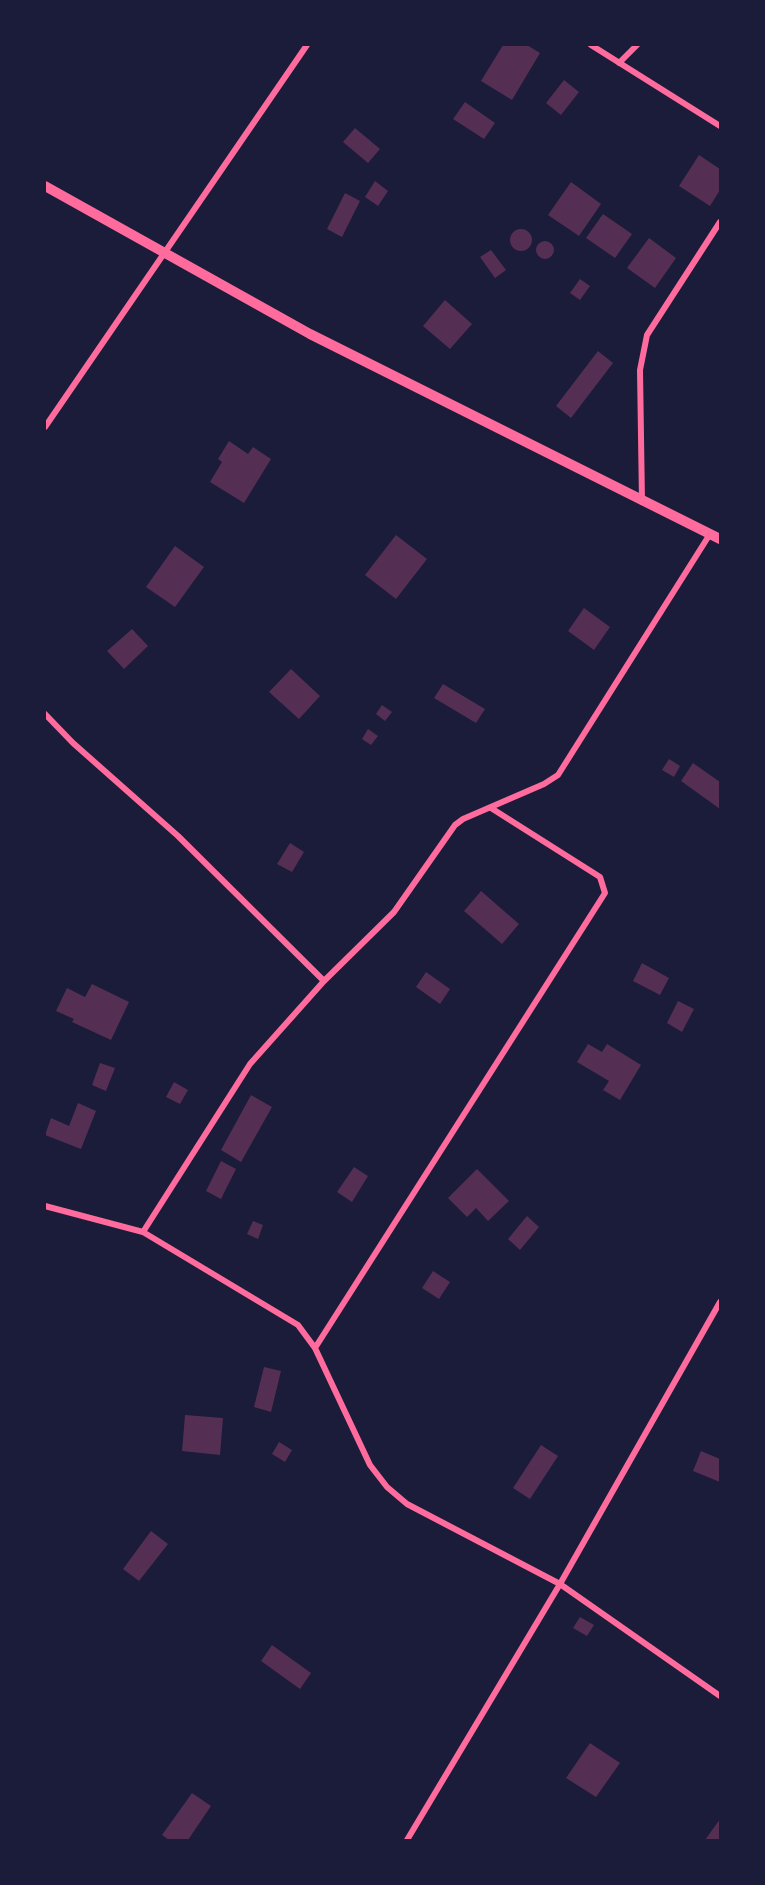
<!DOCTYPE html>
<style>
body{margin:0}
#map{position:relative;width:765px;height:1885px;overflow:hidden;background:#1b1b3a;font-family:Signika,sans-serif}
canvas{display:block}
.frame{position:absolute;inset:0;border:46px solid #1b1b3a;pointer-events:none}
</style>
<div id="map">
<canvas width="765" height="1885"></canvas>
<div class="frame"></div>
</div>
<script>
const c = document.querySelector('canvas').getContext('2d');
c.lineJoin = 'round';
function paint(path, color) { c.fillStyle = color; c.fill(path, 'evenodd'); }
function strokePath(path, color, width, dash) { c.strokeStyle = color; c.lineWidth = width; c.lineCap = dash ? 'butt' : 'round'; c.setLineDash(dash || []); c.stroke(path); }
paint(new Path2D(`
 M503,45H527L540,53L512,100L481,81Z
 M564,80L579,92L561,115L546,103Z
 M465,102L495,123L484,139L453,119Z
 M355,128L380,149L368,163L343,142Z
 M699,155L720,169V190L710,206L679,186Z
 M375,181L388,191L378,206L365,197Z
 M571,182L601,204L579,236L548,215Z
 M345,193L360,201L342,237L327,229Z
 M603,214L632,234L615,258L586,238Z
 M510 240a11 11 0 1 1 22 0a11 11 0 1 1-22 0Z
 M649,238L676,258L655,288L627,268Z
 M536 250a9 9 0 1 1 18 0a9 9 0 1 1-18 0Z
 M491,250L506,270L495,278L480,257Z
 M580,279L590,286L580,300L570,293Z
 M445,300L472,324L450,349L423,326Z
 M598,351L613,363L571,418L556,406Z
 M229,441L248,454L253,447L271,459L244,503L210,482L222,462L218,459Z
 M396,535L427,559L396,599L365,575Z
 M175,546L204,567L175,607L146,587Z
 M584,608L610,627L594,650L568,631Z
 M132,629L148,646L124,669L107,651Z
 M291,669L320,696L299,719L269,692Z
 M443,684L485,709L476,723L434,698Z
 M382,705L392,712L385,721L376,714Z
 M368,729L378,736L371,745L362,739Z
 M669,759L680,766L674,777L662,770Z
 M693,763L720,782V809L681,781Z
 M290,843L304,852L292,872L277,864Z
 M481,891L519,924L502,944L464,911Z
 M642,963L669,978L660,995L633,981Z
 M426,972L450,989L440,1004L416,987Z
 M92,984L129,1002L111,1040L72,1022L74,1019L56,1011L67,988L85,997Z
 M678,1001L694,1009L682,1032L667,1023Z
 M588,1044L602,1052L607,1044L641,1065L620,1100L603,1090L609,1081L577,1062Z
 M100,1063L115,1068L106,1091L92,1085Z
 M174,1082L188,1090L180,1104L166,1097Z
 M251,1095L272,1107L241,1162L221,1150Z
 M78,1103L96,1111L81,1149L45,1135L51,1118L69,1126Z
 M221,1161L236,1169L221,1199L206,1191Z
 M354,1167L368,1176L352,1202L337,1192Z
 M477,1169L509,1201L488,1221L476,1208L467,1217L448,1198Z
 M527,1216L539,1227L520,1250L508,1239Z
 M253,1221L263,1225L258,1239L247,1234Z
 M433,1271L450,1282L439,1299L422,1288Z
 M264,1367L281,1371L271,1412L254,1407Z
 M185,1415L223,1418L220,1455L182,1451Z
 M279,1442L292,1450L285,1462L272,1454Z
 M541,1445L558,1456L530,1499L513,1488Z
 M701,1451L720,1459V1482L693,1471Z
 M151,1531L168,1544L139,1581L123,1569Z
 M580,1617L594,1625L587,1636L573,1628Z
 M272,1645L311,1673L300,1689L261,1661Z
 M590,1743L620,1763L596,1797L566,1778Z
 M192,1793L211,1806L188,1840H169L162,1835Z
 M720,1819V1840H705Z`), '#542f53');
strokePath(new Path2D(`
 M591,45L720,126
 M619,63L637,45
 M45,427L307,45
 M642,502L640,370L647,335L720,222
 M45,714L73,743L178,836L324,981
 M45,1206L143,1232L298,1325L315,1348L370,1465L387,1487L407,1504L560,1584L720,1696
 M143,1232L250,1064L324,981L394,912L455,825L463,819L544,784L558,775L710,534
 M315,1348L605,893L600,877L491,808
 M407,1840L560,1584L720,1302`), '#ff6b9d', 6);
strokePath(new Path2D(`
 M45,186L310,334L720,539`), '#ff6b9d', 10);
</script>
